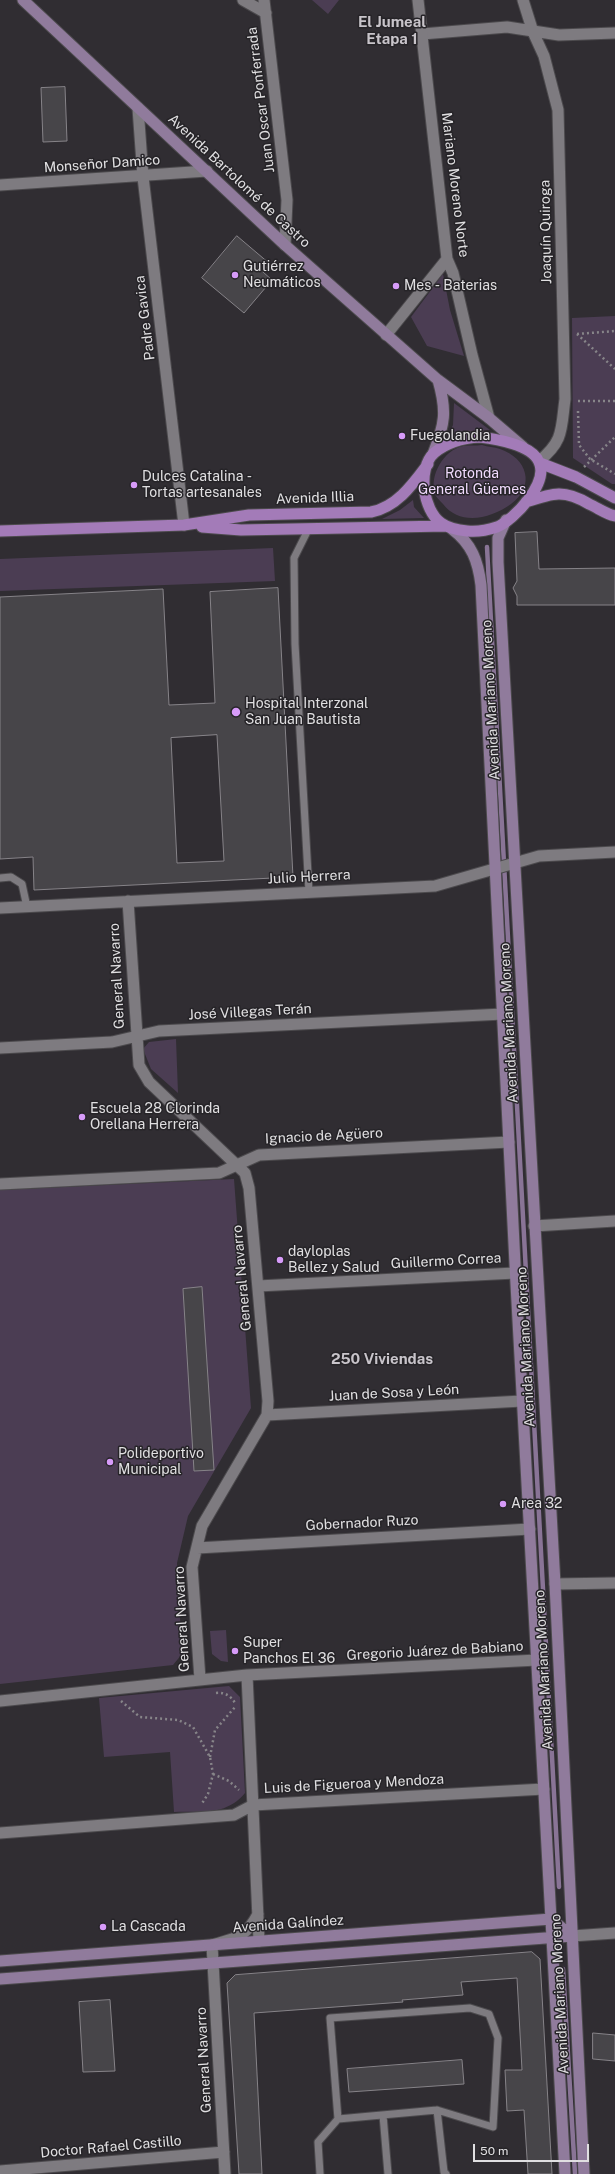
<!DOCTYPE html>
<meta charset="utf-8">
<style>
body{margin:0}
#map{position:relative;width:615px;height:2174px;overflow:hidden;background:#302d32;font-family:"Public Sans",sans-serif}
canvas{display:block}
.scale{position:absolute;left:473px;top:2144px;width:116px;height:18px;box-sizing:border-box;border:2px solid #e0dfe1;border-top:0;padding-left:5px;font-size:12px;line-height:14px;white-space:nowrap;color:#e0dfe1;-webkit-text-stroke:3px #262428;paint-order:stroke}
</style>
<div id="map">
<canvas width="615" height="2174"></canvas>
<div class="scale">50 m</div>
</div>
<script>
const c = document.querySelector('canvas').getContext('2d');
c.lineJoin = 'round';
function paint(path, color) { c.fillStyle = color; c.fill(path, 'evenodd'); }
function strokePath(path, color, width, dash) { c.strokeStyle = color; c.lineWidth = width; c.lineCap = dash ? 'butt' : 'round'; c.setLineDash(dash || []); c.stroke(path); }
function drawText(font, color, halo, rows, align = 'center') {
  c.font = font + ' "Public Sans",sans-serif'; c.lineWidth = 3; c.setLineDash([]); c.textBaseline = 'middle'; c.strokeStyle = halo; c.fillStyle = color; for (const [text, x, y, turn = 0] of rows) {
    c.save(); c.translate(x, y); c.rotate((+turn || 0) * Math.PI / 180); c.textAlign = isNaN(turn) ? turn : align; if (halo) c.strokeText(text, 0, 0); c.fillText(text, 0, 0); c.restore();
  }
}
paint(new Path2D(`
 M312,0H339L328,14Z
 M443,274L450,310L464,356L427,346L411,317Z
 M615,316V484H612L573,458L572,318Z
 M454,403L490,430L460,432L447,437L453,425Z
 M482,445C488,447 494,447 500,449C527,458 536,486 511,504C490,519 460,526 443,504C440,501 436,497 435,494C429,475 444,450 463,446C469,445 476,446 482,445Z
 M413,500L414,507L424,518L382,519L400,510Z
 M273,548L275,581L0,591V559Z
 M176,1039L178,1093L151,1069L143,1049L149,1042Z
 M234,1179L251,1408L188,1516L177,1563L182,1654L173,1665L0,1684V1190Z
 M226,1630L228,1662L221,1661L212,1654L210,1631Z
 M229,1686L240,1697L245,1793C226,1816 202,1811 174,1812L170,1752L104,1757L99,1698Z`), '#4b3d53');
strokePath(new Path2D(`
 M487,547L559,1887
 M563,1969L575,2174`), '#897496', 4.5);
const building = new Path2D(`
 M65,87L67,141L43,142L41,88Z
 M237,236L270,264L263,272L272,280L244,313L202,278Z
 M537,532L539,569L615,568V605H517V596L513,588L517,581L515,533Z
 M278,588L293,877L34,890L33,857L0,859V597L163,589L169,705L215,703L210,592ZM217,735L224,861L177,863L171,738Z
 M202,1287L214,1470L194,1471L183,1289Z
 M532,1952L540,1959L552,2174H528L524,2110L507,2111L505,2070H522L517,1978L461,1982L463,1995L402,2000L403,2002L254,2013L262,2174H239L227,1983L235,1975Z
 M110,2000L115,2071L83,2072L79,2002Z
 M593,2033L615,2035V2061L593,2059Z
 M462,2060L464,2084L349,2092L347,2069Z`);
paint(building, '#474549');
strokePath(building, '#868388', 1);
const service = new Path2D(`
 M0,878L11,877L22,884L27,907
 M309,892L295,644L294,558L309,528
 M437,2110L444,2172L446,2174
 M383,2115L388,2174
 M320,2174L318,2142L338,2119L330,2018L470,2008L489,2014L498,2038L493,2127L437,2110L338,2119`);
const minor = new Path2D(`
 M243,0L266,13
 M264,0L287,200L285,245
 M523,0L533,32L544,56L558,110L565,399C561,429 564,441 539,461
 M422,34L507,27L559,35L615,33
 M138,108L143,177L184,525
 M0,185L207,171
 M128,901L139,1065L149,1082L245,1173L249,1188L268,1401L267,1415L202,1526L192,1567L200,1679
 M0,908L435,886L539,856L615,852
 M0,1048L112,1042L159,1031L503,1014
 M0,1184L219,1173L259,1155L509,1142
 M534,1226L615,1221
 M258,1286L515,1273
 M267,1415L522,1401
 M197,1548L530,1529
 M555,1584L615,1583
 M247,1675L259,1941
 M0,1701L247,1675L537,1660
 M0,1833L234,1815L253,1805L544,1789
 M572,1936L615,1933
 M0,2171L224,2152
 M225,2174L212,1945C237,1938 245,1938 258,1914`);
const tertiary = new Path2D(`
 M418,0L447,259L453,273L472,355L489,418
 M386,335L447,259`);
const secondary = new Path2D(`
 M23,0L285,245L438,380L489,418L523,447
 M433,454C445,424 447,411 438,380
 M506,520L498,538V562L555,1584L584,2174
 M452,529C472,544 478,561 481,585L516,1284L565,2174
 M0,1961L551,1919L572,1936
 M0,1979L572,1936`);
const primary = new Path2D(`
 M480,437C496,439 532,445 539,462C549,483 514,520 497,527C488,530 476,532 467,531C457,530 448,528 441,523C423,510 417,469 434,453C447,442 464,438 480,437Z
 M540,463L576,477L615,498
 M526,502C553,493 564,489 589,504C598,508 606,514 615,516
 M202,527L241,530L446,526
 M0,531L184,525L249,515L371,512C397,507 413,484 428,464`);
strokePath(service, '#4c4a4d', 9);
strokePath(minor, '#4c4a4d', 13);
strokePath(tertiary, '#4c4a4d', 13);
strokePath(secondary, '#4c4a4d', 13);
strokePath(primary, '#4c4a4d', 13);
strokePath(new Path2D(`
 M577,334L615,331
 M577,334L615,369
 M578,401H615
 M578,411L579,445L590,459L615,474
 M584,467L615,437
 M216,1693C225,1692 231,1696 235,1703
 M121,1701L140,1717L178,1720L193,1727L210,1757L213,1774L208,1794L201,1805
 M210,1757L215,1730L236,1706
 M213,1774L229,1781L239,1790`), '#878589', 2.5, [2, 3]);
strokePath(service, '#7e7b80', 7);
strokePath(minor, '#7e7b80', 11);
strokePath(tertiary, '#7e7b80', 11);
strokePath(secondary, '#907b9c', 11);
strokePath(primary, '#a37bb8', 11);
for (const [x, y, r, color] of [
 [235,275,4,"#d79bf9"],
 [396,286,4,"#d79bf9"],
 [402,436,4,"#d79bf9"],
 [134,485,4,"#d79bf9"],
 [236,712,5,"#d79bf9"],
 [82,1117,4,"#d79bf9"],
 [280,1260,4,"#d79bf9"],
 [110,1462,4,"#d79bf9"],
 [503,1504,4,"#d79bf9"],
 [235,1651,4,"#d79bf9"],
 [103,1927,4,"#d79bf9"]
]) { const dot = new Path2D(); dot.arc(x, y, r, 0, 2 * Math.PI); c.fillStyle = color; c.fill(dot); strokePath(dot, '#262428', 1.5); }
drawText('14px', '#e0dfe1', '#262428', [
 ["Juan Oscar Ponferrada",261,100,-97],
 ["Monseñor Damico",102,164,-4],
 ["Avenida Bartolomé de Castro",239,181,43],
 ["Mariano Moreno Norte",455,185,83],
 ["Joaquín Quiroga",546,232,-91],
 ["Padre Gavica",145,318,-97],
 ["Avenida Illia",315,498,-2],
 ["Avenida Mariano Moreno",491,700,-93],
 ["Julio Herrera",309,877,-3],
 ["General Navarro",117,976,-93],
 ["José Villegas Terán",250,1012,-3],
 ["Avenida Mariano Moreno",509,1023,-93],
 ["Ignacio de Agüero",324,1136,-3],
 ["Guillermo Correa",446,1261,-3],
 ["General Navarro",242,1278,-95],
 ["Avenida Mariano Moreno",526,1347,-93],
 ["Juan de Sosa y León",394,1393,-3],
 ["Gobernador Ruzo",362,1523,-3],
 ["General Navarro",182,1619,-93],
 ["Gregorio Juárez de Babiano",435,1651,-3],
 ["Avenida Mariano Moreno",544,1670,-93],
 ["Luis de Figueroa y Mendoza",354,1784,-3],
 ["Avenida Galíndez",288,1924,-4],
 ["Avenida Mariano Moreno",560,1994,-93],
 ["General Navarro",204,2060,-93],
 ["Doctor Rafael Castillo",111,2147,-5]
]);
drawText('14px', '#e0dfe1', '#262428', [
 ["Gutiérrez",243,267],
 ["Neumáticos",243,283],
 ["Mes - Baterias",404,286],
 ["Fuegolandia",410,436],
 ["Dulces Catalina -",142,477],
 ["Tortas artesanales",142,493],
 ["Hospital Interzonal",245,704],
 ["San Juan Bautista",245,720],
 ["Escuela 28 Clorinda",90,1109],
 ["Orellana Herrera",90,1125],
 ["dayloplas",288,1252],
 ["Bellez y Salud",288,1268],
 ["Polideportivo",118,1454],
 ["Municipal",118,1470],
 ["Area 32",511,1504],
 ["Super",243,1643],
 ["Panchos El 36",243,1659],
 ["La Cascada",111,1927]
], 'left');
drawText('14px', '#f0dafd', '#262428', [
 ["Rotonda",472,474],
 ["General Güemes",472,490]
]);
drawText('bold 15px', '#c8c4ca', '#262428', [
 ["El Jumeal",392,22],
 ["Etapa 1",392,39],
 ["250 Viviendas",382,1359]
]);
</script>
